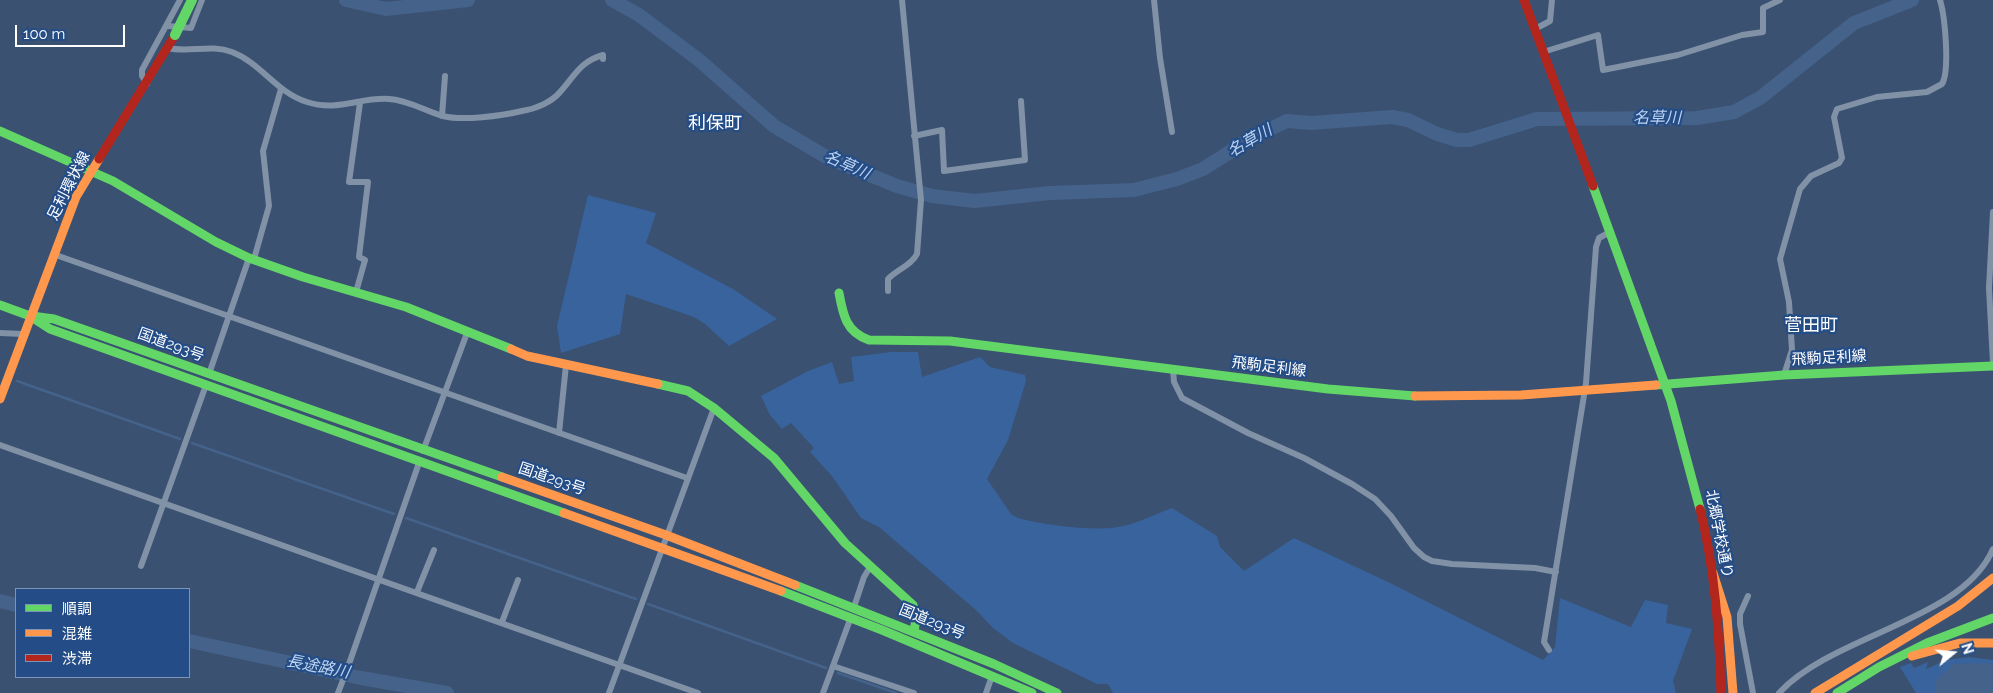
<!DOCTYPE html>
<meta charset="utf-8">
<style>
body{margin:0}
#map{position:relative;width:1993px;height:693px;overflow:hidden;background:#3a5171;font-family:Raleway,"Noto Sans JP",sans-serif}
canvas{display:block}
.legend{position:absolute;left:15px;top:588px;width:175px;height:90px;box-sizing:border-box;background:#244d87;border:1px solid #7c94b7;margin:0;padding:6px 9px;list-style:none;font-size:15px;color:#fff}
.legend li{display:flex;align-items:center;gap:10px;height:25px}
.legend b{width:25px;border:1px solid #7c94b7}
.north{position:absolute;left:1928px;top:628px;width:50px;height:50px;-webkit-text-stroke:4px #244d87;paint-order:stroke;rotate:73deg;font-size:14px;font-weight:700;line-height:20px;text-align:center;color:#fff}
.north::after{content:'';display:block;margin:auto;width:18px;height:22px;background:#fff;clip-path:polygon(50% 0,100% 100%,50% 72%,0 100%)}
.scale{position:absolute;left:15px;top:25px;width:110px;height:22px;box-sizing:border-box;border:2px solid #fff;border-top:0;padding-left:6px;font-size:15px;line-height:18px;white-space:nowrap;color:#fff;-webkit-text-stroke:4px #244d87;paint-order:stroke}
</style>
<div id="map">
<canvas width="1993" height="693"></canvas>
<ul class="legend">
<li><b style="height:6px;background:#63d668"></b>順調</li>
<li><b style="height:6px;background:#ff974d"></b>混雑</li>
<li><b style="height:6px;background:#b3261e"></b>渋滞</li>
</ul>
<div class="north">N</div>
<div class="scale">100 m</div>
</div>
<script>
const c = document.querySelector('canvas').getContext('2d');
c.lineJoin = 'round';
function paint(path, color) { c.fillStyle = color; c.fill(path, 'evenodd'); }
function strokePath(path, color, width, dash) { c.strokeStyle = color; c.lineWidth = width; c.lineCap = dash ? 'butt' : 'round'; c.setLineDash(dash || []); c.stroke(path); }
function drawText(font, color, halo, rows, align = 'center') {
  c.font = font + ' Raleway,"Noto Sans JP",sans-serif'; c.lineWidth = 4.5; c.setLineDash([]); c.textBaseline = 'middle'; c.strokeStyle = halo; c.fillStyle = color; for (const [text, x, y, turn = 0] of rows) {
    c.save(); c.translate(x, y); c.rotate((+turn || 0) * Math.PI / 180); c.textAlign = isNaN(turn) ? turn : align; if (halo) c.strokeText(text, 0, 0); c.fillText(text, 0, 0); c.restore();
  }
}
paint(new Path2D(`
 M588,195L656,213L646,243L733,289L777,319L729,346L705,324L694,317L626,294L620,334L561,353L557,326Z
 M891,352H918L922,377L980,357L990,367L1025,375L1026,381L1008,440L987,479L1011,514L1018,518C1045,525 1085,530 1112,528C1132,526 1153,515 1172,508L1217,536L1220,547L1244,571L1294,538L1386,581L1543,660L1555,647L1560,598L1631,627L1645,600L1668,605L1666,623L1692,629L1673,681L1676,693H1113L1108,684H1097L1013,643L993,628L977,611L879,527L861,518L832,476L810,452L814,448L791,423L782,429L770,415L761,396L808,371L832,362L839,384L854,381L851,357Z
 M1970,657L1993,660V693H1916L1900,667L1911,663L1914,668L1928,662L1926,669L1946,660Z`), '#38639d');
paint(new Path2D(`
 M1988,663L1993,664V693H1936V680L1954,664Z`), '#45628a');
strokePath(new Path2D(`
 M17,381L180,439
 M192,443L394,514
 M406,518L636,599
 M648,604L826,668
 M838,673L896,693`), '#45628a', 2.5);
strokePath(new Path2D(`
 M346,0L386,9L468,0
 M612,0L639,15L699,60L774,126L828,158L897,186L932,196L975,201L1050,193L1134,190L1177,179L1203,169L1255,136L1287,121L1311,123L1392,117L1408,120L1437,134L1457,140H1469L1537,119L1697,118L1734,112L1760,98L1854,23L1912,0
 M0,601L16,605
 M189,641L361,678L447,693`), '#45628a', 14);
strokePath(new Path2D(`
 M1154,0L1160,58L1172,132
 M168,26L191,28L202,0
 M1535,29L1550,21L1552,0
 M168,48C189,53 211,44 232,52C261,63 277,93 307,102C337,112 360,97 389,99C408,100 425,111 443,116C463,121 501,116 522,111C536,109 552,102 561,91C575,75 581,61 603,55V59
 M1543,52L1598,35L1603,70L1678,55L1742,35L1763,32V8L1780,0
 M147,84L142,76V70L180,0
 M442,116L445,76
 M914,136L942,130L944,171L1025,160L1021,101
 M1993,212L1989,288L1993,363
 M53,254L687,478
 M254,259L269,206L263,151L281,89
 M888,291V279C897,269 911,266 917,254L921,200L902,0
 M356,292L365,260L359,257L368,182H349L360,103
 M0,333L23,334
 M1173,370L1174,382L1182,398L1248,433L1304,458L1352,484L1375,499L1391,516L1414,548L1424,557L1432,561L1452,564L1535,568L1556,572
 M209,374L249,258
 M1784,375L1792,350L1789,302L1780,259L1800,189L1811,176L1839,163L1842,158L1834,117L1837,109L1877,97L1927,92L1942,84C1950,71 1945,16 1940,0
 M559,433L566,365
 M0,445L698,693
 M423,451L467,333
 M141,566L206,385
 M417,592L434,550
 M1748,596L1740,614V624L1753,693
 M854,607L864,577L870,567
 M502,622L518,580
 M1549,650L1544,642L1586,383L1596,247L1599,238L1610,232
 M349,664L420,460
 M833,666L914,693
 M338,693L343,680
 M609,693L714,408
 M823,693L851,617
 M986,693L992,676
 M1779,693C1834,634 1962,621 1993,549`), '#8191a6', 6);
strokePath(new Path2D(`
 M0,131L113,181L216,242L249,258L303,277L406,307L511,349
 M1593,186L1671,401L1700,509
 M839,293C843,315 846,332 869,340L950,341L1328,389L1415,396
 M0,305L30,316L50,329L564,513
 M32,316L54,319L502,477
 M658,384L688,391L714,408L774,458L845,543L913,605L916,619L914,631
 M1656,385L1784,375L1993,366
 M795,585L994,664L1057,693
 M781,591L882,630L1032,693
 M1837,693L1879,667L1927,643L1993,618`), '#63d668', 9);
strokePath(new Path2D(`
 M511,349L527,356L658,384
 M1415,396L1521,395L1656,385
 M0,399L76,197L99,159
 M502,477L666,535L795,585
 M564,513L781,591
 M1713,573L1727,617L1733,693
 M1912,656L1960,643H1993
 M1815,693L1958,606L1993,578`), '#ff974d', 9);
strokePath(new Path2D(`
 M1524,0L1593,186
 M99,159L175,35
 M1700,509C1715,569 1719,631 1721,693`), '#b3261e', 9);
strokePath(new Path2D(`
 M175,35L192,0`), '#63d668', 10);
drawText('15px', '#fff', '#244d87', [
 ["足利環状線",69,186,-63],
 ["国道293号",171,345,20],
 ["飛駒足利線",1829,358,-3],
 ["飛駒足利線",1269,367,7],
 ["国道293号",552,479,19],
 ["北郷学校通り",1719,534,79],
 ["国道293号",932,622,22]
]);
drawText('italic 16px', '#bbd2f0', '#244d87', [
 ["名草川",1657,118],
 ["名草川",1250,141,-30],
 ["名草川",847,165,24],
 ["長途路川",318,667,11]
]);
drawText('18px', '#fff', '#244d87', [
 ["利保町",715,124],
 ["菅田町",1811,326]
]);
</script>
